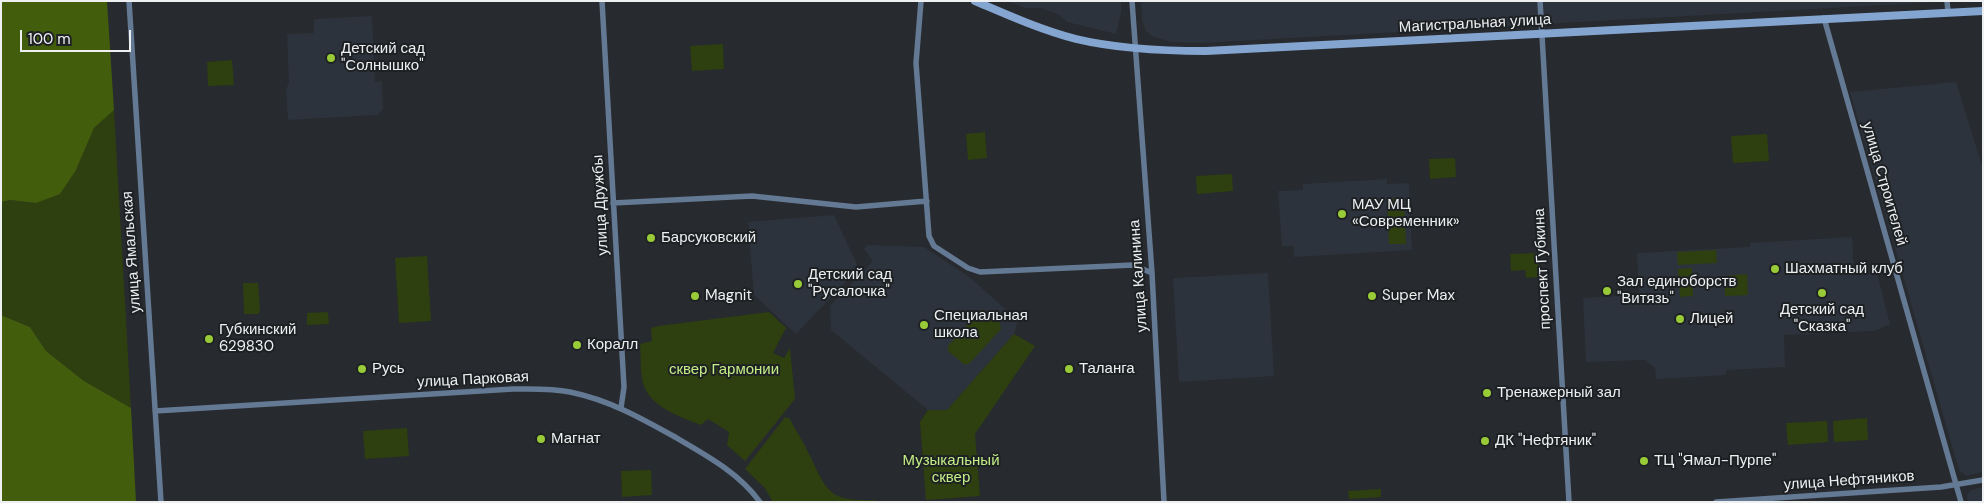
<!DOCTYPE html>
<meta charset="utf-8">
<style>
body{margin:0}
#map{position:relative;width:1984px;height:503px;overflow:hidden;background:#272a2e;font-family:"DM Sans",sans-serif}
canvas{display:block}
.frame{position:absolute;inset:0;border:2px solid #edeff1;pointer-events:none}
.scale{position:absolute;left:20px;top:30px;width:111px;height:22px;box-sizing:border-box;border:2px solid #edeff1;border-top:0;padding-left:6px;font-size:15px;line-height:18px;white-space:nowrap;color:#edeff1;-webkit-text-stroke:4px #1e2124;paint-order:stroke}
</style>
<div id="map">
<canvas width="1984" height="503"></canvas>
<div class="frame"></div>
<div class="scale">100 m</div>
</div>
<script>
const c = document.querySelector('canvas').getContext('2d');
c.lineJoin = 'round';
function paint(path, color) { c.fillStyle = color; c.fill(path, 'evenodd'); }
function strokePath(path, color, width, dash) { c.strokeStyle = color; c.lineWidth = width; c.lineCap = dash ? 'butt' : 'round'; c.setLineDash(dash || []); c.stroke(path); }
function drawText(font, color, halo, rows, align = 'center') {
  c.font = font + ' "DM Sans",sans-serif'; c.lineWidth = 4; c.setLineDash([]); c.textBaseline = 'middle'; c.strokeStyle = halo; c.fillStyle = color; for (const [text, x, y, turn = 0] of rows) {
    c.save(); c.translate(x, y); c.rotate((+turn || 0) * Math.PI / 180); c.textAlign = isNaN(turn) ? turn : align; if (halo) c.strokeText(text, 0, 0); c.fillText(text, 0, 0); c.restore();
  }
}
paint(new Path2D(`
 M1008,1H1121V12L1116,34L1067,22L1059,15L1041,8H1025Z
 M1141,1H1940V2L1202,43L1170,42L1154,37L1146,31L1142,21Z
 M372,16L375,82L382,81L383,109L378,115L288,120L286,89L289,83L287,34L314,33V19Z
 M1956,82L1983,169V472L1966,476L1959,470L1850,92Z
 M1387,179V184L1409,183L1412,250L1294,257L1293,246H1282L1278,191L1303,190V184Z
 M834,215L857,264L854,273L796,334L754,295L748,222Z
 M1852,237L1854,275L1877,273L1890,324L1874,331L1784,335L1785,367L1726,370V375L1656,379L1655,368L1645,360L1586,362L1583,298L1639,295L1637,253L1750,247V243Z
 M867,245L924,247L968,276L1018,320L1014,334L947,410H928L831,330L830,306L873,261L864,249Z
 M1268,273L1274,376L1179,382L1173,278Z
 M1983,487V502H1968L1967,495L1971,490Z`), '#2d333c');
paint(new Path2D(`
 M723,44L724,69L692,71L690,46Z
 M232,60L234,85L208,86L207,62Z
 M114,110L131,408L84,381L46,351L30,327L1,315V202L10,200L36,203L76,170L94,128Z
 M985,132L987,158L968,160L966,134Z
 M1767,134L1769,161L1733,163L1731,136Z
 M1455,158L1456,177L1430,179L1429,159Z
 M1232,174L1233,191L1197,194L1196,176Z
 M1404,198L1406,244H1389L1387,199Z
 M1716,250L1717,263L1678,265L1677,252Z
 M1538,253L1539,277L1526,278L1525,270L1511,271L1510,254Z
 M427,256L431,321L399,323L395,258Z
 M1692,268L1693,296L1680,297L1678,269Z
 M1747,274L1748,295L1725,296L1724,276Z
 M243,283H258L260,311L258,314H244Z
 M983,309L1000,323L1001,329L970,363L965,365L948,351V346L979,311Z
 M328,312L329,324L307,325V313Z
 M769,312L786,328L773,353L784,358L790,348L795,399L745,461L727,445L729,432L708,419L701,425C681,417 649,407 643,383C640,371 641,357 640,344L652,341L651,328L658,326Z
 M1014,334L1035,346L975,434L980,496L926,500L920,422L928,410H947Z
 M785,417L790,419C795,430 802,439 807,450C827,489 825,502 875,500V502H773L764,487L745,469Z
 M1867,418L1868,440L1834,442L1833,421Z
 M1827,421L1828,442L1788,445L1786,423Z
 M407,428L409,456L365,459L363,431Z
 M651,470L652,495L622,497L621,471Z
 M1381,489V497L1349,499L1348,491Z`), '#2e3f10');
paint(new Path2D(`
 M1,1H107L114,110L94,128L76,170L60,194L36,203L10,200L1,202Z
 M1,315L30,327L46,351L84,381L131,408L136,502H1Z`), '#425d0c');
strokePath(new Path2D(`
 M129,1L161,502
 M602,1L624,387L621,408
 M921,1L916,63L929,236L934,246L968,268L980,272L1133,265L1152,273
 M1132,1L1152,273L1164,502
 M1540,1L1569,502
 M1947,1L1948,12
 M1824,18L1961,502
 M613,203L752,196L856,207L927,201
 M155,411L513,389C532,389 551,388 570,392C609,400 641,418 675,437C706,455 739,473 760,502
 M1716,502L1941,487L1983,480`), '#647994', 5.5);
strokePath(new Path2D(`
 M975,1C1008,15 1041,30 1076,39C1118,49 1163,51 1206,51L1983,11`), '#84a5d0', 8);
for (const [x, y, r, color] of [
 [331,58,5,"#98cb37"],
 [1342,214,5,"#98cb37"],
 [651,238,5,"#98cb37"],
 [1775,269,5,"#98cb37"],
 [798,284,5,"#98cb37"],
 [1607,291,5,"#98cb37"],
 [1822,293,5,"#98cb37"],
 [695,296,5,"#98cb37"],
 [1372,296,5,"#98cb37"],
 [1680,319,5,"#98cb37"],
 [924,325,5,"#98cb37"],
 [209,339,5,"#98cb37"],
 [577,345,5,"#98cb37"],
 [362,369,5,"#98cb37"],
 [1069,369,5,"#98cb37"],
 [1487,393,5,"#98cb37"],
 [541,439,5,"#98cb37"],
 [1485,441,5,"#98cb37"],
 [1644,461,5,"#98cb37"]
]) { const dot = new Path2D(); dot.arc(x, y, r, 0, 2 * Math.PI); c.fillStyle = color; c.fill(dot); strokePath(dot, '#1e2124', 2); }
drawText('15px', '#edeff1', '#1e2124', [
 ["Магистральная улица",1475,24,-3],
 ["улица Строителей",1884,184,74],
 ["улица Дружбы",601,205,-93],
 ["улица Ямальская",132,252,-94],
 ["проспект Губкина",1543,269,-93],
 ["улица Калинина",1139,276,-94],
 ["улица Парковая",473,380,-3],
 ["улица Нефтяников",1849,481,-4]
]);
drawText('15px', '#edeff1', '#1e2124', [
 ["Детский сад",341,49],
 ["\"Солнышко\"",341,66],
 ["МАУ МЦ",1352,205],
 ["«Современник»",1352,222],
 ["Барсуковский",661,238],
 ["Шахматный клуб",1785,269],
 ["Детский сад",808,275],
 ["\"Русалочка\"",808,292],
 ["Зал единоборств",1617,282],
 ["\"Витязь\"",1617,299],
 ["Magnit",705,296],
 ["Super Max",1382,296],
 ["Детский сад",1822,310,"center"],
 ["\"Сказка\"",1822,327,"center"],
 ["Специальная",934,316],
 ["школа",934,333],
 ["Лицей",1690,319],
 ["Губкинский",219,330],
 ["629830",219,347],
 ["Коралл",587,345],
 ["Русь",372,369],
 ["Таланга",1079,369],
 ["Тренажерный зал",1497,393],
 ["Магнат",551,439],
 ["ДК \"Нефтяник\"",1495,441],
 ["ТЦ \"Ямал-Пурпе\"",1654,461]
], 'left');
drawText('15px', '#c3ed86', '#1e2124', [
 ["сквер Гармонии",724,370],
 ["Музыкальный",951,461],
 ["сквер",951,478]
]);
</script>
